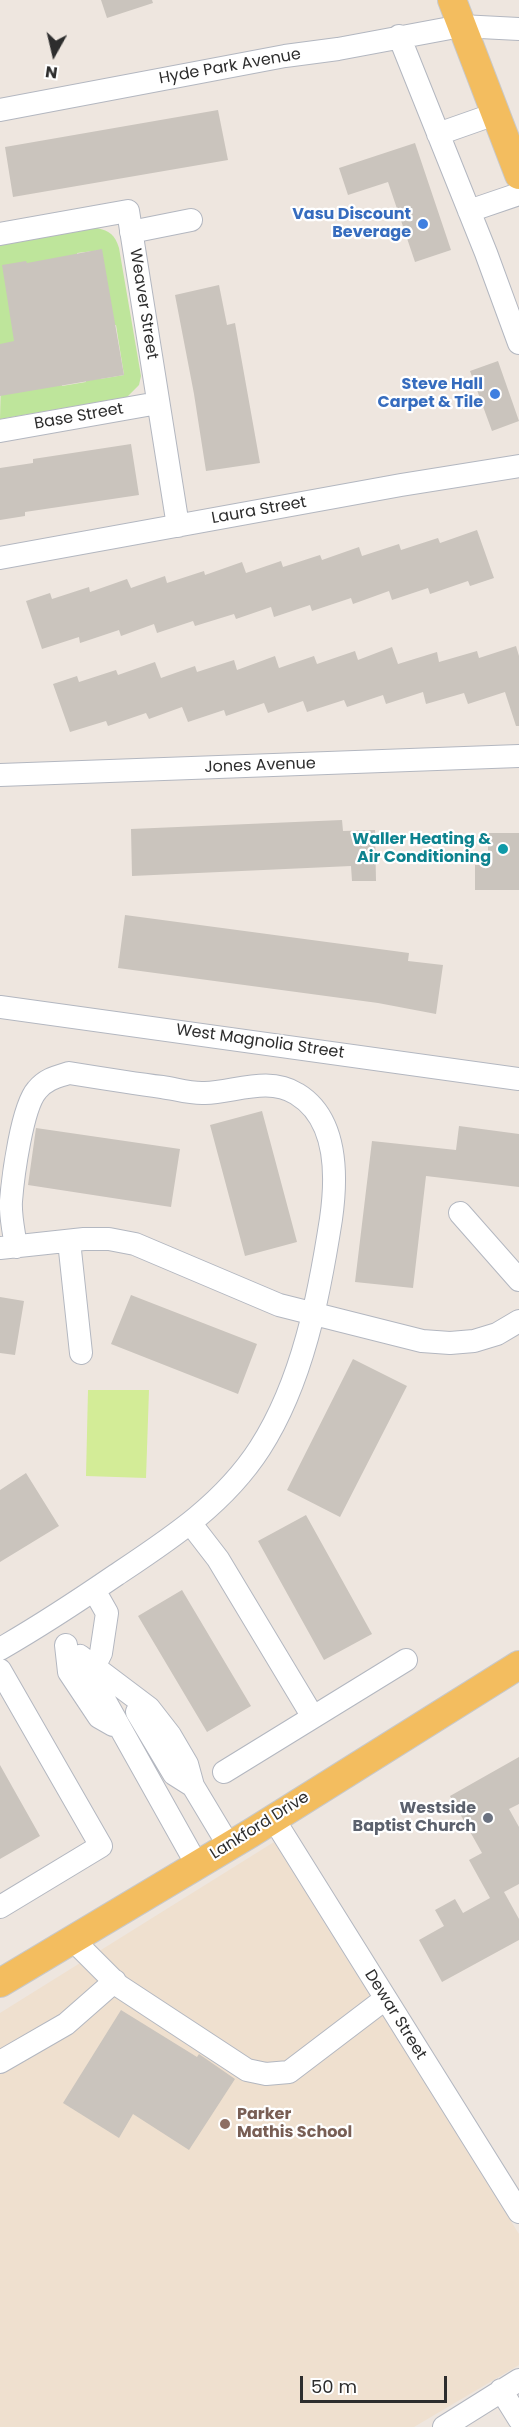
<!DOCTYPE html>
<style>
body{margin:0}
#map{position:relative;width:519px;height:2427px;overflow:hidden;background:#eee6df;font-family:Poppins,sans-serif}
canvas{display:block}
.north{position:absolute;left:24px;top:24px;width:60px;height:60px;-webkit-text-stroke:4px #fff;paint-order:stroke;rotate:188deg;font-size:16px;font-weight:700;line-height:24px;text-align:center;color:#2d2d2d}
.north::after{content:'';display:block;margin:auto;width:21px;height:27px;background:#2d2d2d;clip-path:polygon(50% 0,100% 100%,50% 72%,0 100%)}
.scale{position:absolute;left:300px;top:2376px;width:147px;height:27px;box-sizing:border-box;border:3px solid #2d2d2d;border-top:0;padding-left:8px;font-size:18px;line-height:21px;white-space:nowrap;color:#2d2d2d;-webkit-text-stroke:4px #fff;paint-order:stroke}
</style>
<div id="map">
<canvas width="519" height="2427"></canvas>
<div class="north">N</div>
<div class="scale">50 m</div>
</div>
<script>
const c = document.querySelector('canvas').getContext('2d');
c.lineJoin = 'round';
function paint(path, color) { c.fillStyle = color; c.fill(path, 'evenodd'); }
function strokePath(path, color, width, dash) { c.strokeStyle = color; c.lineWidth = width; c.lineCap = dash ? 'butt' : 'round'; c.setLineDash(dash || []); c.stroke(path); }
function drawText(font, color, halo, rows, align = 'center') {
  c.font = font + ' Poppins,sans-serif'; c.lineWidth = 4.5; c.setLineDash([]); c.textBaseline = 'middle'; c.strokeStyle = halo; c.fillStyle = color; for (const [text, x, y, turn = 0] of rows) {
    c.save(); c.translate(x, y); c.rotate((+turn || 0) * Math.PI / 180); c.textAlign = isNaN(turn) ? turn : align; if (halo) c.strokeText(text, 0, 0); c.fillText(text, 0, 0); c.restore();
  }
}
paint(new Path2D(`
 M274,1842L519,2234V2365L414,2427H0V2013Z`), '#efe0cf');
paint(new Path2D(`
 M97,228C110,231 115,235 119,248L141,376L139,385L127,397L0,419L2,344H0V245ZM102,250L86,304L77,253ZM116,325L124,375L100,379L92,329ZM77,332L86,382L62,386L53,336Z`), '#bee59b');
paint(new Path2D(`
 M88,1390H149L146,1478L86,1476Z`), '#d3ec97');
paint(new Path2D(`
 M101,0H152L153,3L107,18Z
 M218,110L228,160L13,197L5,147Z
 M415,143L451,250L415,262L388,182L348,195L339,168Z
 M102,249L124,375L0,396V344L14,341L2,265L26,261L27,263Z
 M219,285L227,325L235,323L260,463L206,471L194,394L175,295Z
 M498,361L519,421L492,431L470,371Z
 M131,444L139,495L25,512V516L0,520V468L33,463V459Z
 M477,530L494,578L470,586L468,581L430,594L428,588L392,600L389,591L353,604L351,598L312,611L310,605L274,617L271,607L236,619L234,614L195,626L193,621L157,633L154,624L121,636L119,630L80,643L79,637L42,649L26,601L50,593L52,599L89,587L90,592L127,579L131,588L165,576L167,583L204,571L205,575L242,562L246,573L281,561L283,567L320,555L322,560L359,547L362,556L399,544L401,550L438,538L440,543Z
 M516,646L519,656V726H516L505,692L468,704L464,693L426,704L423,692L386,704L383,695L347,707L344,700L307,712L303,701L268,713L264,703L226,716L224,710L188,722L182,707L149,719L146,713L108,726L106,721L70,732L53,684L77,676L79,682L116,670L118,675L155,662L161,678L195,666L197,672L234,660L237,670L275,656L279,668L314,656L317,664L355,651L358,660L392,647L398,664L437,652L439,662L477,651L479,658Z
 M342,820L343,831L375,830L376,881H352L351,866L132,876L131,829Z
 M488,833H519V890H475V865H488Z
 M125,915L409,953L408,961L443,965L436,1014L378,1003L118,968Z
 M262,1111L297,1242L245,1256L210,1125Z
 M459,1126L519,1134V1187L426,1176L413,1288L355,1282L372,1141L456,1150Z
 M36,1128L180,1149L171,1207L28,1185Z
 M131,1295L257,1344L238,1394L111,1344Z
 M0,1297L24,1301L15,1355L0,1353Z
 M353,1359L407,1386L340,1517L287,1490Z
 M26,1473L59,1526L0,1562V1490Z
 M306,1515L372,1634L324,1660L258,1541Z
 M182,1590L251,1706L207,1732L138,1616Z
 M519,1757V1804L509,1809L519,1827V1884L504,1892L519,1919V1940L442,1982L419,1940L444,1926L435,1910L455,1899L463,1913L490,1898L469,1860L482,1853L450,1796Z
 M0,1765L40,1836L0,1859Z
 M121,2010L197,2057L199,2054L235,2079L189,2150L133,2114L119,2138L63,2103Z`), '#cac4bd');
const minor = new Path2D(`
 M399,36L486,253L519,343
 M0,110L285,56L338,49L461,26L519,29
 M438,134L495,114
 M469,211L519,194
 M131,232L191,220
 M0,234L128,211L178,526
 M0,431L158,403
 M0,558L401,485L519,466
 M0,775L519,756
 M0,1007L519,1079
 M460,1213L519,1280
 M69,1241L81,1353
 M0,1248L84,1239H109L135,1244L279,1305L422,1341L450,1343L474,1341L497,1334L519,1321
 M191,1524L218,1559L313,1717
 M94,1590L107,1613L101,1653L94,1667
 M66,1645L69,1672L99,1717L113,1725
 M0,1649C40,1626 78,1601 116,1575C170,1539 224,1504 260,1448C303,1381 319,1296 331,1219C337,1177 338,1119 297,1094C269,1076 235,1092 205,1093C191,1094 176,1089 162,1087C131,1083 100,1078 69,1073C56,1077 46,1079 37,1090C22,1107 13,1176 11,1201C10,1216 14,1232 16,1247
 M0,1670L101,1846L0,1907
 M137,1712L174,1774L193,1786
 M224,1772L406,1660
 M273,1818L519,2212
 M197,1865L80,1656L149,1708L170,1735L187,1764L193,1786L229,1846
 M72,1939L119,1986L247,2070L266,2074L289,2072L385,1999
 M0,2062L66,2024L115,1981
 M501,2390L519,2419
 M444,2427L519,2380`);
const major = new Path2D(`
 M452,0L519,175
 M0,1983L251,1833L519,1665`);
strokePath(minor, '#b3b7c0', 24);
strokePath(major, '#c8c8c8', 30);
strokePath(minor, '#fff', 22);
strokePath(major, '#f3bd5f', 28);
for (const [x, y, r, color] of [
 [423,224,6,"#3f7fe0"],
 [495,394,6,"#3f7fe0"],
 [503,849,6,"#0f9aa8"],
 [488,1818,6,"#6b7280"],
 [225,2124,6,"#8d6e63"]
]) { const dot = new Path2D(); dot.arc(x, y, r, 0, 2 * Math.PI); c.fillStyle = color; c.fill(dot); strokePath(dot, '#fff', 2); }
drawText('16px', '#2d2d2d', '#fff', [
 ["Hyde Park Avenue",230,67,-10],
 ["Weaver Street",143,304,81],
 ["Base Street",79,417,-10],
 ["Laura Street",259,511,-10],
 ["Jones Avenue",260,766,-2],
 ["West Magnolia Street",260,1042,8],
 ["Lankford Drive",260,1826,-32],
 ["Dewar Street",395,2015,58]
]);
drawText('bold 16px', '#366cbe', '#fff', [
 ["Vasu Discount",411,215],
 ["Beverage",411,233],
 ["Steve Hall",483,385],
 ["Carpet & Tile",483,403]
], 'right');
drawText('bold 16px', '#0d838f', '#fff', [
 ["Waller Heating &",491,840],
 ["Air Conditioning",491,858]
], 'right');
drawText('bold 16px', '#5b616d', '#fff', [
 ["Westside",476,1809],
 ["Baptist Church",476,1827]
], 'right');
drawText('bold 16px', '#785e54', '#fff', [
 ["Parker",237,2115],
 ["Mathis School",237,2133]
], 'left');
</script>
